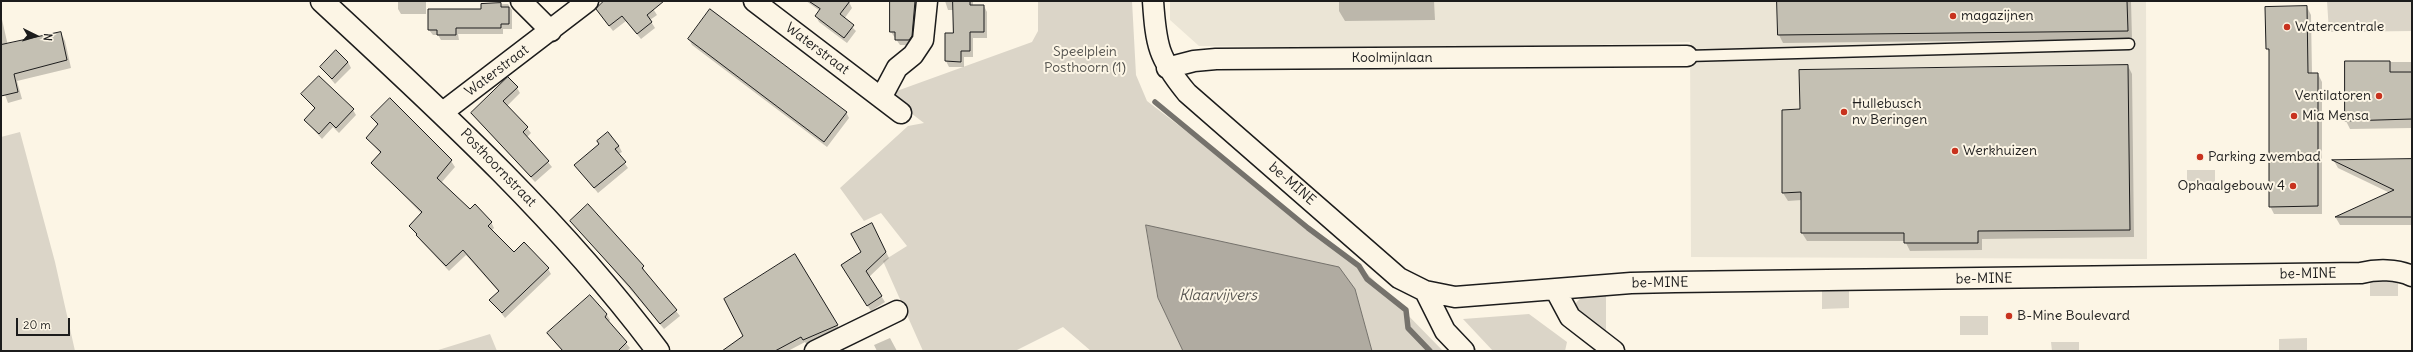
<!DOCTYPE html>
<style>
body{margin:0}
#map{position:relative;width:2413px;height:352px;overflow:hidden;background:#fcf5e5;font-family:Delius,sans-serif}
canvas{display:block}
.frame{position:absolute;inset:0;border:2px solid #1c1c1c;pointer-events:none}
.north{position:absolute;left:16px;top:16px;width:40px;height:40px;-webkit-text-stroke:3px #fcf5e5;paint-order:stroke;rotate:95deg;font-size:11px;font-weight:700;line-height:16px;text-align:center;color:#1c1c1c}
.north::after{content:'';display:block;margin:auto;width:14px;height:18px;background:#1c1c1c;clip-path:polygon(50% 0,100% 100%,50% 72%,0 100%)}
.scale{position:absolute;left:16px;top:318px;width:54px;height:18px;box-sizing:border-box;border:2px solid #1c1c1c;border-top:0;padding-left:5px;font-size:12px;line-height:14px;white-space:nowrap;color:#1c1c1c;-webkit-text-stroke:3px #fcf5e5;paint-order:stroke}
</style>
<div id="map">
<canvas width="2413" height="352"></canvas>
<div class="frame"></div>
<div class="north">N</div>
<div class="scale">20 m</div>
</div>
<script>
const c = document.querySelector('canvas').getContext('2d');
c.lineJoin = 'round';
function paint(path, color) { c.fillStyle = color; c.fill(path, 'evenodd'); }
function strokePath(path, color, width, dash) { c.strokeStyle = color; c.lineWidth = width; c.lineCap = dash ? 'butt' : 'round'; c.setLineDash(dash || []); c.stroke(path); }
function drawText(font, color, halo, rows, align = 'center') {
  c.font = font + ' Delius,sans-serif'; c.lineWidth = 4; c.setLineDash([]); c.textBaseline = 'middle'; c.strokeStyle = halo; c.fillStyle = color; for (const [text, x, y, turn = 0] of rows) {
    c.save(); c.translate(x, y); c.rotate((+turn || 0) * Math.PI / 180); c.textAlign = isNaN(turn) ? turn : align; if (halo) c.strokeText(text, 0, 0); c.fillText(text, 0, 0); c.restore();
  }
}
paint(new Path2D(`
 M1170,1H2146L2147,259L1691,257L1690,42L1448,49L1199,46L1170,20Z`), '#ebe5d6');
paint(new Path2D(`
 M1038,1H1132L1136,75L1147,101L1354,260L1443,351H1372L1355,289L1158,298L1183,351H1091L1063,327L1015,351H923L883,261L907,246L881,213L864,221L840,188L908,126L924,123L895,101L894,92L1032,42L1038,31Z
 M2327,1H2412V31L2329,32Z
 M20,132L55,262L75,351H1V137Z
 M2187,170H2215V189H2187Z
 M2370,277L2398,278V296H2370Z
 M1822,289H1849V308L1822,309Z
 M1606,294V338L1574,309C1577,293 1593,296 1606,294Z
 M1529,314L1567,342L1565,351H1493L1463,319Z
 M1960,316H1988V335H1960Z
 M490,334L497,351H435Z
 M2307,338V351H2279V339Z
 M2051,342H2079V351H2052Z`), '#dbd5c8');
const water = new Path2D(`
 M1146,225L1339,267L1355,289L1372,351H1183L1158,298Z`);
paint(water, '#b0aba1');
strokePath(water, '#75726c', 1);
paint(new Path2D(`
 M398,1H426V14H401L398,9Z
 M607,1H648L657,15L650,20L655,28L641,39L626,21L613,31L597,10Z
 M806,1L849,2L852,8L844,19L856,31L847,43L819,22L816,16L820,11Z
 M891,1H919L912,45H900L891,32Z
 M945,1H973V6H984L987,12V38H973V57H964V67H949L946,61V34H954V10H948Z
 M1339,1H1434L1435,20L1345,21L1339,11Z
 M1778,1H2131L2132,39L1783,43L1779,35Z
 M508,4L512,10V29H503V34H458L459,40H441L438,35H433L429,30L482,10V5Z
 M2307,7L2311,15L2312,74H2318L2322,82V214H2274L2270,206V54L2267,48Z
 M1,15L8,46L61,33L65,41L71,68L17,81L22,99L8,103L1,84Z
 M689,39L846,112L849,118L827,147L692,45Z
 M348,62L351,68L335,84L321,67Z
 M2346,62H2412V128L2350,129L2346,121Z
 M2128,66L2132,74L2134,237L1982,239V250L1910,251L1905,241H1807L1802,233V200L1788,201L1783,193L1801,110Z
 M517,88L520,93L507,106L527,128L531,133L527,137L552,167L535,182L472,113Z
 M303,95L353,110L356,115L339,133L333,127L322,139L305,120L315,109Z
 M390,99L451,161L455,167L441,183L470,210L491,222L494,228L491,231L514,254L548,269L551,274L505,318L491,300L499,292L466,255L449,271L421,241L410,226L422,214L372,163L381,154L367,138L378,126L372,117Z
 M619,146L622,152L618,154L628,168L598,193L579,170Z
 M2412,160V225H2340L2336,218L2390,193L2338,168L2334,161Z
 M572,221L643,266L645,273L680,316L664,329Z
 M875,230L889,258L869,277L885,302L871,311L845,271L862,252Z
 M794,255L840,330L807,345L805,342L788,351H724L745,336Z
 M607,315L610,320L608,322L630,348L627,351H563L549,333Z
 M890,338L897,351H877L874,345Z`), '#0003');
strokePath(new Path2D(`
 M1155,102L1308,228L1359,266L1367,279L1406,310L1408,328L1430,351`), '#75726c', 5.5);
const building = new Path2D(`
 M604,1H664L647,15L652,22L637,34L622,16L609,26L596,9Z
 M809,1H850L840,14L854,25L844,38L815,16L820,9Z
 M890,1H915L912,36L909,40H895V32H890Z
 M953,1H970V5H984V32H970V51H961V62L945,61V33H953Z
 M1777,1H2127L2128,31L1778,35Z
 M501,3V7H509V24H501V28H456V35H437V30H428V9H481V4Z
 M2307,6L2308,73H2318V206L2269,207V49H2266L2265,7Z
 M710,9L847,112L824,142L688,39Z
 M61,32L67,60L14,74L18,92L1,96V45Z
 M336,50L348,62L332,79L320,67Z
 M2345,61H2390V72H2412V119L2345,121Z
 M2128,65L2130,230L1978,231V243H1904V233H1801V192L1782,193V110L1800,109L1799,70Z
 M319,76L354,109L336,128L330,122L319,134L304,120L315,108L301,94Z
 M508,77L518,87L503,101L528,127L523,132L549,161L531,177L471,113Z
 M390,98L452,160L437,178L470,209L475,204L492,222L488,226L514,252L524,242L549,268L502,313L489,300L499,291L463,250L446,266L416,235L417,234L409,226L422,212L371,163L381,152L366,138L378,124L371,117Z
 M608,132L619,146L615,149L626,162L594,188L574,165L599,144L597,141Z
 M2412,159V217H2335L2394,190L2332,160Z
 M588,204L644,266L642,268L677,310L660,324L630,287L570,221Z
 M872,223L886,252L866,271L882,296L867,306L841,265L861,252L851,234Z
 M795,254L838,325L803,340L801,337L775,351H722L743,336L724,299Z
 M590,295L607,314L605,317L627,342L618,351H563L547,333Z`);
paint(building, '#c4c0b3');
strokePath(building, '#1c1c1c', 1);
const lane = new Path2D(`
 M1687,56L2129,44`);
const street = new Path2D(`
 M521,1L551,31
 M754,1L901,113
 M1153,1C1156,45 1158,58 1187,93L1399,278L1425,291L1455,297L1631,283L1675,282L2361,273C2377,269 2397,269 2412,276
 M1167,68L1194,61L1216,59L1687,56
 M881,98L897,68L913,55L923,40L927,1
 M443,112L588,1
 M1555,289L1570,317L1614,351
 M1425,291L1445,331L1464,351
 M815,351L897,311`);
const secondary = new Path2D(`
 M322,1C441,111 561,221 658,351`);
strokePath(lane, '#1c1c1c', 13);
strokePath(street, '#1c1c1c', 23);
strokePath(secondary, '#1c1c1c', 25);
strokePath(lane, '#fcf5e5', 10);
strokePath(street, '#fcf5e5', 20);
strokePath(secondary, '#fcf5e5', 22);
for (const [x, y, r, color] of [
 [1953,16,4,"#c8321e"],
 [2287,27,4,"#c8321e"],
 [2379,96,4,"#c8321e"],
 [1844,112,4,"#c8321e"],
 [2294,116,4,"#c8321e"],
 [1955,151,4,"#c8321e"],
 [2200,157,4,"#c8321e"],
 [2293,186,4,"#c8321e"],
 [2009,316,4,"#c8321e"]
]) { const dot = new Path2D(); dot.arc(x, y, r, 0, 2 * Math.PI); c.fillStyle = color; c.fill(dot); strokePath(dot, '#fcf5e5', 1.5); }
drawText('14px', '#1c1c1c', '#fcf5e5', [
 ["magazijnen",1961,16],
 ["Watercentrale",2295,27],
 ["Ventilatoren",2371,96,"right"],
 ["Hullebusch",1852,104],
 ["nv Beringen",1852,120],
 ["Mia Mensa",2302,116],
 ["Werkhuizen",1963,151],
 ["Parking zwembad",2208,157],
 ["Ophaalgebouw 4",2285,186,"right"],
 ["B-Mine Boulevard",2017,316]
], 'left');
drawText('14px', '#1c1c1c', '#fcf5e5', [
 ["Waterstraat",817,49,37],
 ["Koolmijnlaan",1392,58],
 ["Waterstraat",497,71,-37],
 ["Posthoornstraat",498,168,46],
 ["be-MINE",1292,184,41],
 ["be-MINE",2308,274,-1],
 ["be-MINE",1984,279,-1],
 ["be-MINE",1660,283,-1]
]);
drawText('14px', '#555450', '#fcf5e5', [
 ["Speelplein",1085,52],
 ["Posthoorn (1)",1085,68]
]);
drawText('italic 15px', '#575551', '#fcf5e5', [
 ["Klaarvijvers",1218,296]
]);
</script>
